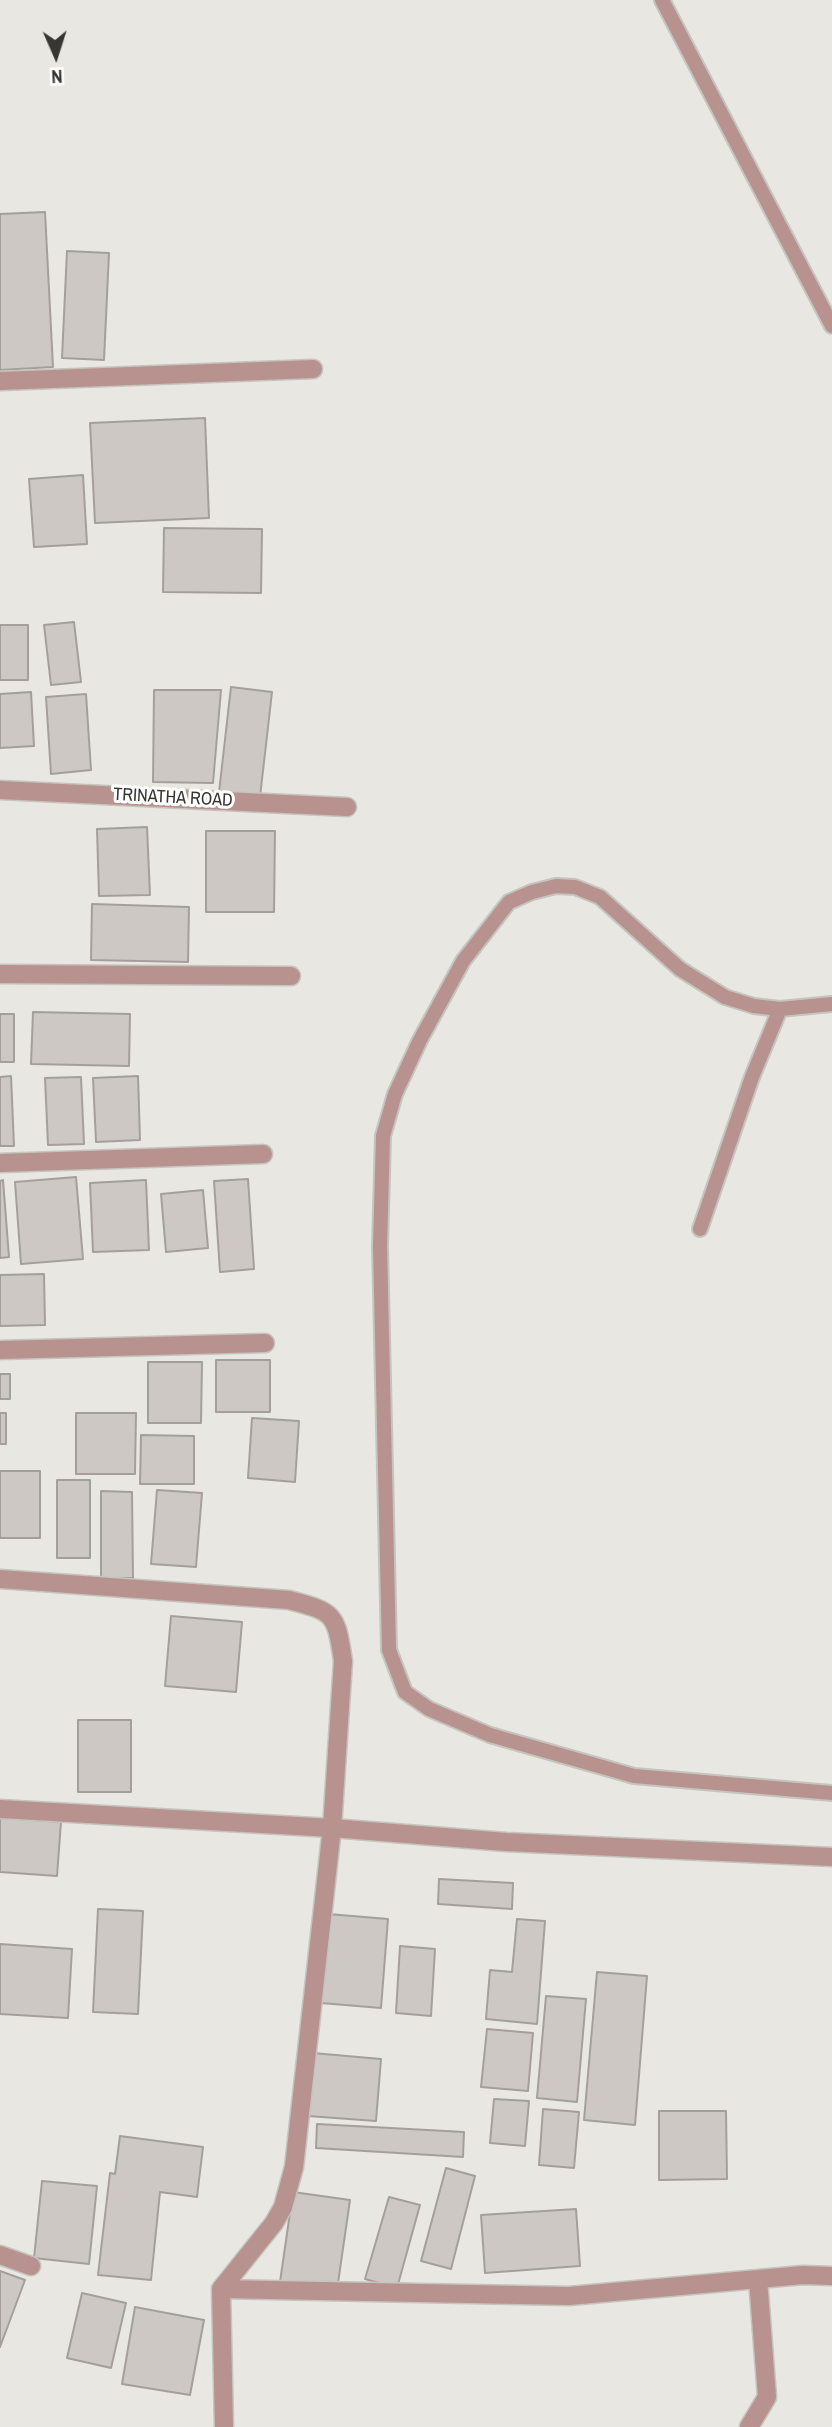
<!DOCTYPE html>
<style>
body{margin:0}
#map{position:relative;width:832px;height:2427px;overflow:hidden;background:#e9e7e1;font-family:"Archivo Narrow",sans-serif}
canvas{display:block}
.north{position:absolute;left:21px;top:21px;width:70px;height:70px;-webkit-text-stroke:5px #fff;paint-order:stroke;rotate:177deg;font-size:19px;font-weight:700;line-height:28px;text-align:center;color:#363633}
.north::after{content:'';display:block;margin:auto;width:24px;height:32px;background:#363633;clip-path:polygon(50% 0,100% 100%,50% 72%,0 100%)}
</style>
<div id="map">
<canvas width="832" height="2427"></canvas>
<div class="north">N</div>
</div>
<script>
const c = document.querySelector('canvas').getContext('2d');
c.lineJoin = 'round';
function paint(path, color) { c.fillStyle = color; c.fill(path, 'evenodd'); }
function strokePath(path, color, width, dash) { c.strokeStyle = color; c.lineWidth = width; c.lineCap = dash ? 'butt' : 'round'; c.setLineDash(dash || []); c.stroke(path); }
function drawText(font, color, halo, rows, align = 'center') {
  c.font = font + ' "Archivo Narrow",sans-serif'; c.lineWidth = 6; c.setLineDash([]); c.textBaseline = 'middle'; c.strokeStyle = halo; c.fillStyle = color; for (const [text, x, y, turn = 0] of rows) {
    c.save(); c.translate(x, y); c.rotate((+turn || 0) * Math.PI / 180); c.textAlign = isNaN(turn) ? turn : align; if (halo) c.strokeText(text, 0, 0); c.fillText(text, 0, 0); c.restore();
  }
}
const building = new Path2D(`
 M45,212L53,367L0,370V214Z
 M67,251L109,253L104,360L62,358Z
 M205,418L209,518L95,523L90,423Z
 M83,475L87,544L34,547L29,479Z
 M164,528L262,529L261,593L163,592Z
 M74,622L81,682L51,685L44,625Z
 M0,625H28V680H0Z
 M231,687L272,692L260,797L219,792Z
 M154,690H221L213,783L153,782Z
 M31,692L34,746L0,748V694Z
 M86,694L91,770L51,774L46,697Z
 M147,827L150,895L99,896L97,829Z
 M206,831H275L274,912H206Z
 M92,904L189,907L188,962L91,960Z
 M33,1012L130,1014L129,1066L31,1064Z
 M0,1014H14V1062H0Z
 M11,1076L14,1146H0V1077Z
 M138,1076L140,1140L96,1142L93,1078Z
 M81,1077L84,1144L48,1145L45,1078Z
 M76,1177L83,1259L21,1264L15,1182Z
 M248,1179L254,1269L220,1272L214,1181Z
 M3,1180L9,1257L0,1258V1181Z
 M146,1180L149,1250L93,1252L90,1183Z
 M203,1190L208,1248L166,1252L161,1194Z
 M44,1274L45,1325L0,1326V1275Z
 M216,1360H270V1412H216Z
 M148,1362H202L201,1423H148Z
 M0,1374H10V1399H0Z
 M0,1413H6V1444H0Z
 M76,1413H136L135,1474H76Z
 M252,1418L299,1421L295,1482L248,1478Z
 M141,1435L194,1436V1484H140Z
 M0,1471H40V1538H0Z
 M57,1480H90V1558H57Z
 M157,1490L202,1493L196,1567L151,1564Z
 M101,1491L132,1492L133,1578H101Z
 M171,1616L242,1622L236,1692L165,1686Z
 M78,1720H131V1792H78Z
 M0,1818L61,1822L57,1876L0,1872Z
 M439,1879L513,1883L512,1909L438,1904Z
 M98,1909L143,1911L138,2014L93,2012Z
 M328,1914L388,1919L381,2008L321,2003Z
 M517,1919L545,1921L537,2024L486,2019L490,1970L512,1972Z
 M0,1944L72,1949L68,2018L0,2014Z
 M400,1946L435,1949L431,2016L396,2013Z
 M597,1972L647,1976L635,2125L584,2120Z
 M546,1996L586,1999L577,2102L537,2098Z
 M487,2029L533,2033L528,2091L481,2087Z
 M313,2053L381,2059L376,2121L308,2116Z
 M494,2099L529,2101L525,2146L490,2143Z
 M543,2109L579,2112L574,2168L539,2165Z
 M659,2111H726L727,2179L659,2180Z
 M317,2124L464,2132L463,2157L316,2148Z
 M120,2136L203,2147L197,2197L160,2192L151,2280L98,2275L110,2173L115,2174Z
 M446,2168L475,2176L451,2269L421,2261Z
 M42,2181L97,2186L89,2264L34,2258Z
 M293,2192L350,2200L337,2290L280,2282Z
 M389,2197L420,2205L397,2288L365,2279Z
 M576,2209L580,2266L485,2273L481,2215Z
 M0,2271L25,2280L0,2347Z
 M82,2293L126,2303L111,2368L67,2358Z
 M135,2307L204,2320L190,2395L122,2384Z`);
paint(building, '#cec8c5');
strokePath(building, '#a59f9c', 2);
const lane = new Path2D(`
 M662,0L832,326
 M832,1004L780,1009L754,1006L725,997L680,969L600,897L575,887L556,886L532,892L509,902L463,961L420,1040L395,1094L383,1136L380,1246L389,1650L405,1692L429,1709L490,1735L634,1776L832,1793
 M700,1229L752,1077L780,1009`);
const street = new Path2D(`
 M0,381L313,369
 M0,790L347,807
 M0,974L291,976
 M0,1163L263,1154
 M0,1350L265,1343
 M0,1579L289,1600C335,1612 336,1614 343,1661L332,1828L294,2167L283,2207L274,2223L221,2289L224,2427
 M0,1809L332,1828L506,1842L832,1857
 M0,2255L31,2266
 M221,2289L569,2296L803,2275L832,2276
 M749,2427L767,2397L758,2279`);
strokePath(lane, '#c5c4be', 18);
strokePath(street, '#c5c4be', 21);
strokePath(lane, '#b8928e', 14);
strokePath(street, '#b8928e', 18);
drawText('18px', '#363633', '#fff', [
 ["TRINATHA ROAD",173,798,3]
]);
</script>
